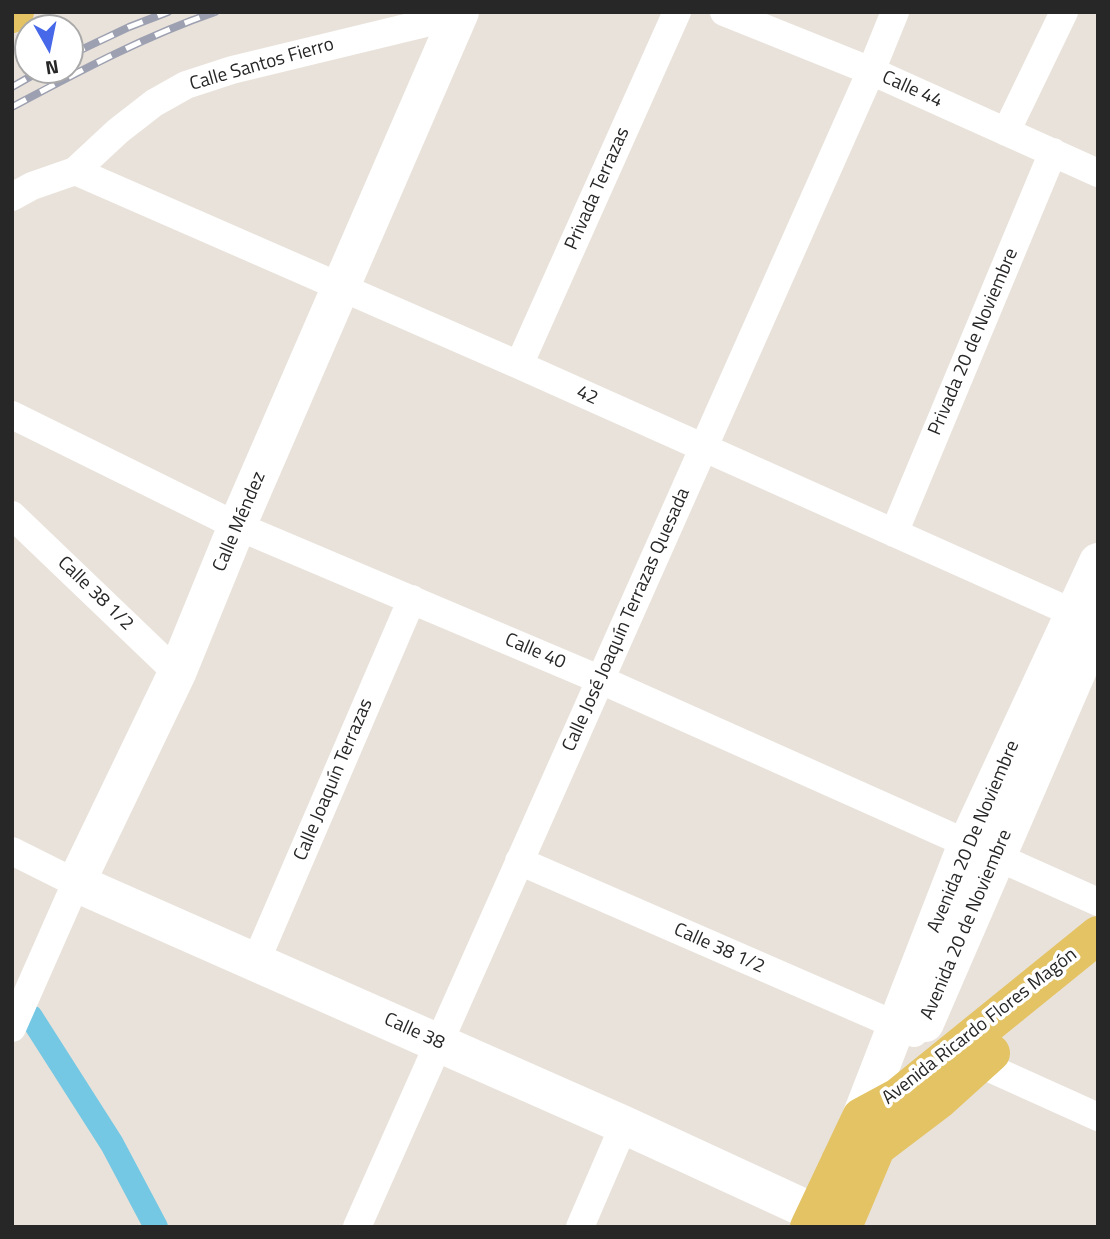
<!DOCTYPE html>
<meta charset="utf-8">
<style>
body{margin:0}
#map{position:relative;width:1110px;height:1239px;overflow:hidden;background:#e9e2da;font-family:"Titillium Web",sans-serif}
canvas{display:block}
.frame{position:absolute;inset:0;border:14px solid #272727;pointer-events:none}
.north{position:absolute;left:14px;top:14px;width:70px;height:70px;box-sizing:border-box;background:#fff;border:2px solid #a9a9a9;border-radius:50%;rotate:171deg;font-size:19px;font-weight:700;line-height:28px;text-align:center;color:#272727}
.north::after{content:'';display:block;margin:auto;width:24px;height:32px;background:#4668e9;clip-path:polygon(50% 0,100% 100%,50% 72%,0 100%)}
</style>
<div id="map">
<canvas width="1110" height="1239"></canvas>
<div class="frame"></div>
<div class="north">N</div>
</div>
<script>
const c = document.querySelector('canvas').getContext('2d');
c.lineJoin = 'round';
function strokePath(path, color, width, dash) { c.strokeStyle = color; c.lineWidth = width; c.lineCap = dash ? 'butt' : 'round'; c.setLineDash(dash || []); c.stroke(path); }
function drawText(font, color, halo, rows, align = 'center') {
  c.font = font + ' "Titillium Web",sans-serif'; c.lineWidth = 7; c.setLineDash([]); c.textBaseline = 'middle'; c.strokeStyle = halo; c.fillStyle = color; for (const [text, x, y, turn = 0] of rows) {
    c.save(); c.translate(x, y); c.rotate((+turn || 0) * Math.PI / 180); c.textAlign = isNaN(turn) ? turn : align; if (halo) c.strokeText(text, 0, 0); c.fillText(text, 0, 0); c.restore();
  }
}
strokePath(new Path2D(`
 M31,1017L112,1144L156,1227`), '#74c8e3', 24);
strokePath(new Path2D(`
 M724,12L871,71L1098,173
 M1006,132L1064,12
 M75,171L519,365L1089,620
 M12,197L32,186L75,171L118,131L154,103L186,85L232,70L459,15
 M519,365L677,12
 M12,415L237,526L601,680L1098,902
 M12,515L177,673
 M894,533L1053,152
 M12,851L76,883L12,1028
 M519,861L914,1033
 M256,961L412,599
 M965,1057L1098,1117
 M357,1227L871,71L895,12
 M580,1227L624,1125`), '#fff', 28);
strokePath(new Path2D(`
 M460,12L237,526L177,673L76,883L624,1125L815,1213
 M925,1023L1093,635
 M861,1117L967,844L1098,562`), '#fff', 38);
strokePath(new Path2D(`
 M12,14L15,12
 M840,1161L878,1146L940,1099L991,1053
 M809,1227L861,1117L898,1097L1098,935
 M843,1227L883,1132`), '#e3c364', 38);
const rail = new Path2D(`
 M70,55L129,27L168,12
 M12,87L42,70
 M12,107C78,72 145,36 215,12`);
strokePath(rail, '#9da0b0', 8);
strokePath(rail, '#fff', 5, [16]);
drawText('19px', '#272727', '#fff', [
 ["Calle Santos Fierro",262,65,-16],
 ["Calle 44",912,90,24],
 ["Privada Terrazas",598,189,-66],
 ["Privada 20 de Noviembre",974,342,-67],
 ["42",587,396,24],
 ["Calle Méndez",240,522,-67],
 ["Calle 38 1/2",95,594,44],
 ["Calle José Joaquín Terrazas Quesada",627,620,-66],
 ["Calle 40",535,652,23],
 ["Calle Joaquín Terrazas",334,780,-67],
 ["Avenida 20 De Noviembre",974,837,-67],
 ["Avenida 20 de Noviembre",967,925,-67],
 ["Calle 38 1/2",719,949,24],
 ["Avenida Ricardo Flores Magón",980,1027,-38],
 ["Calle 38",414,1032,24]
]);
</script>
